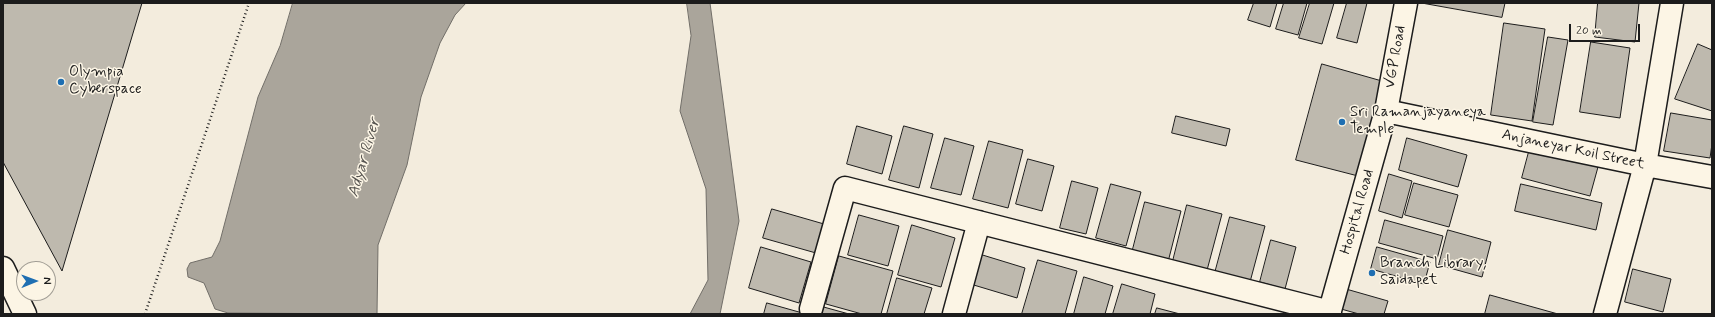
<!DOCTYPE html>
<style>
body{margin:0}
#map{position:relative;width:1715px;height:317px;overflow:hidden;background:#f3ecdd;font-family:Mynerve,sans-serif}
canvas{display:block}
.frame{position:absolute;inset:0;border:4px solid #1c1c1c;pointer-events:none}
.north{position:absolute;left:16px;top:261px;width:40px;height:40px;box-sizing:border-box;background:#fcf5e5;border:1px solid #a29e95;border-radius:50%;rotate:89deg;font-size:11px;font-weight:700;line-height:16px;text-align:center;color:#1c1c1c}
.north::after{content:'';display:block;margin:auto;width:14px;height:18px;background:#1f6fb2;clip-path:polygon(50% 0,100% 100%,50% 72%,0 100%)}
.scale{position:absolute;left:1569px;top:24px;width:71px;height:18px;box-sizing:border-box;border:2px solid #1c1c1c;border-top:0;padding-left:5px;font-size:12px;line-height:14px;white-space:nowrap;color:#1c1c1c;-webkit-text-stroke:3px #fcf5e5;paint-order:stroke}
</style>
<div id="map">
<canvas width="1715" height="317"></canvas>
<div class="frame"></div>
<div class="north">N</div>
<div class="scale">20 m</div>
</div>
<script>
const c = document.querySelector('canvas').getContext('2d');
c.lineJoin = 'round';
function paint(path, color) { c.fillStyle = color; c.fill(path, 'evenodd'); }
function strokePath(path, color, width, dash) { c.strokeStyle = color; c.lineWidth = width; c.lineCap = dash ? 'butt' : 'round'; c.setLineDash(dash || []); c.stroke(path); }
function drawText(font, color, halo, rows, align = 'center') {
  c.font = font + ' Mynerve,sans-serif'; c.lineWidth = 3; c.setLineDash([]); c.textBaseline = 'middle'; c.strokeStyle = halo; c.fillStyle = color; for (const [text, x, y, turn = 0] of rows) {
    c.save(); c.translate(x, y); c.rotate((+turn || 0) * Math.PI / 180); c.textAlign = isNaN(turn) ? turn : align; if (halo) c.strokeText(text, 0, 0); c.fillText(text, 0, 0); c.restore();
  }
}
const water = new Path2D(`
 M293,3H466L455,15L440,43L421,97L407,165L378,245L377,314L228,313L215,309L204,283L188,277L187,269L190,263L212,257L220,241L258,97L280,46Z
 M687,3H710L739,221L720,314H690L708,280L706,189L680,111L691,36Z`);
paint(water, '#aaa59b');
strokePath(water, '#716e68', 1);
const building = new Path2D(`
 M3,3H142L62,271L3,162Z
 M1254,3H1277L1270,27L1248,20Z
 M1284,3H1307L1298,35L1276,29Z
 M1310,3H1334L1322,44L1299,38Z
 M1347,3H1367L1357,43L1337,38Z
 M1422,3H1505L1502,17Z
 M1598,3H1639L1635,42L1595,37Z
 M1504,23L1545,29L1532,121L1491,115Z
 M1548,37L1568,40L1553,125L1533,122Z
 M1591,42L1630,48L1620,118L1580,112Z
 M1698,44L1712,50V111L1675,99Z
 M1322,64L1389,83L1362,177L1296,160Z
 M1671,113L1712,120V144L1710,158L1664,151Z
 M1176,116L1230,129L1226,146L1172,133Z
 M857,126L892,136L882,174L847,164Z
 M904,126L933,134L919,188L889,180Z
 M945,138L974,146L961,195L931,188Z
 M1407,138L1467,155L1458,187L1399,170Z
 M989,141L1023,150L1008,208L973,199Z
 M1530,148L1598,167L1590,196L1522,178Z
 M1028,159L1054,166L1042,211L1016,204Z
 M1389,174L1412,181L1402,218L1379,211Z
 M1072,181L1098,188L1086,234L1060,228Z
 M1414,183L1458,195L1449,227L1405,215Z
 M1111,184L1141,192L1126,246L1096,238Z
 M1521,184L1602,203L1596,230L1515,211Z
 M1145,202L1181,211L1168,262L1132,253Z
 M1187,205L1222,214L1206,274L1172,265Z
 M772,209L824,224L816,253L763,238Z
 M859,215L899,226L888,266L848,255Z
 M1230,217L1265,226L1250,282L1215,273Z
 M1385,220L1443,236L1437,259L1379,243Z
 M912,225L955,238L941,287L898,275Z
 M1448,230L1491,242L1482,277L1439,265Z
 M1271,240L1296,247L1285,289L1260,282Z
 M761,247L811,262L799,303L749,288Z
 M1377,247L1430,262L1424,284L1371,269Z
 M976,253L1025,268L1017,298L967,283Z
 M839,256L893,271L881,314H862L826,304Z
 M1038,260L1077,271L1065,314H1022Z
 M1633,269L1671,279L1663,312L1625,302Z
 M1084,277L1113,286L1105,314H1074Z
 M897,278L932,288L924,314H887Z
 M1122,284L1155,294L1150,314H1113Z
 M1346,289L1388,301L1384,314H1359L1341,309Z
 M1490,295L1558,314H1485Z
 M767,303L806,314H764Z
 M820,306L849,314H818Z
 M1157,308L1180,314H1155Z`);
paint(building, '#beb9ae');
strokePath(building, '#1c1c1c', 1);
const minor = new Path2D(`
 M1386,111L1645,165L1712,177
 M3,268L25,314
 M811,309L845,188L1330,312
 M954,314L979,222
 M1329,314L1386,111L1406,3
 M1605,314L1645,165L1672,3`);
strokePath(minor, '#1c1c1c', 25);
strokePath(new Path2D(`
 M145,314L249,3`), '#1c1c1c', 2.5, [1, 3]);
strokePath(minor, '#fcf5e5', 22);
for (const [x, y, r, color] of [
 [61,82,4,"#1f6fb2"],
 [1342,122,4,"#1f6fb2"],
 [1372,273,4,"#1f6fb2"]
]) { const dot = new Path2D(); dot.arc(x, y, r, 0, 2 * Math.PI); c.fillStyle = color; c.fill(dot); strokePath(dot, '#fcf5e5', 1.5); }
drawText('15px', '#1c1c1c', '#fcf5e5', [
 ["VGP Road",1396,57,-80],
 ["Anjaneyar Koil Street",1573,150,12],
 ["Hospital Road",1358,212,-74]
]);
drawText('15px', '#1c1c1c', '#fcf5e5', [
 ["Olympia",69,73],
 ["Cyberspace",69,90],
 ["Sri Ramanjayaneya",1350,113],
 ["Temple",1350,130],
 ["Branch Library,",1380,264],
 ["Saidapet",1380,281]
], 'left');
drawText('italic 16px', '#55534f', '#fcf5e5', [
 ["Adyar River",365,158,-74]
]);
</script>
